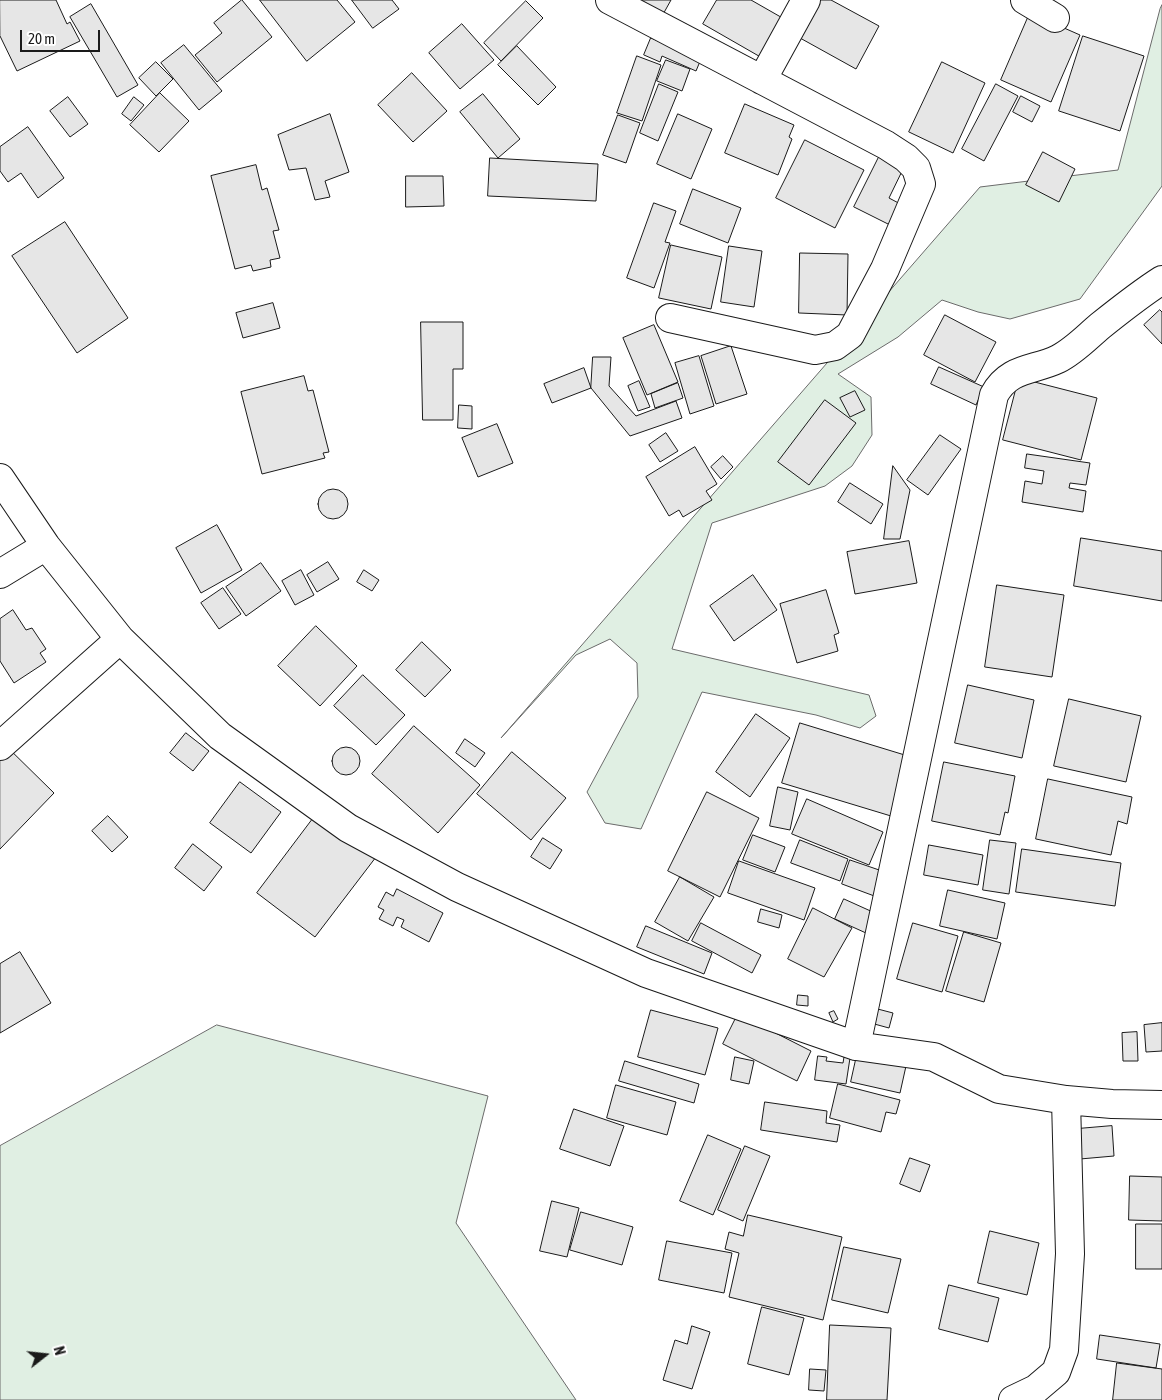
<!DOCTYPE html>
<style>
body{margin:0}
#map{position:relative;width:1162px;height:1400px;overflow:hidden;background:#fff;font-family:"Asap Condensed",sans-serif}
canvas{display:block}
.north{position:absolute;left:20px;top:1330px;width:50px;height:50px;-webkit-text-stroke:4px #fff;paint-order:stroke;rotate:74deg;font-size:14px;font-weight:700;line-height:20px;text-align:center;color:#1a1a1a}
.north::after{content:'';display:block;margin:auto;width:18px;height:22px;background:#1a1a1a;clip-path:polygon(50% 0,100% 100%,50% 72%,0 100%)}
.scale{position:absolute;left:20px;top:30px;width:80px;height:22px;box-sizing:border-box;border:2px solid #1a1a1a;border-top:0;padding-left:6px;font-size:15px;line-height:18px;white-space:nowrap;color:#1a1a1a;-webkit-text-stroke:4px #fff;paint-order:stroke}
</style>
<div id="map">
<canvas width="1162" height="1400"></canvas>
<div class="north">N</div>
<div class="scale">20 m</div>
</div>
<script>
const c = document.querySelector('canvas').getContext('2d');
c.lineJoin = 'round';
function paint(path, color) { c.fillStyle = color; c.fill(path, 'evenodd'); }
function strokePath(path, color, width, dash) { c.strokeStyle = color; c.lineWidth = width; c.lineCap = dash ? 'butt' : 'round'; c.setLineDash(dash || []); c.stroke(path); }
const green = new Path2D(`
 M1162,5V186L1080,299L1010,319L978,312L942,300L898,337L838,374L871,397L872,435L852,466L825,486L712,523L672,649L869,695L876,716L860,728L816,715L702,692L641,829L605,823L587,792L638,697L637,663L610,639L576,655L501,738L980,187L1118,170L1160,9Z
 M217,1025L488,1096L456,1223L576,1400H0V1146Z`);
paint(green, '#e0efe3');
strokePath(green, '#6a6a6a', 1);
const building = new Path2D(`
 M0,0H56L67,24L70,22L80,41L17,71L0,36Z
 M242,0L272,37L217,82L195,55L222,33L214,23Z
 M260,0H337L355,22L307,61Z
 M352,0H392L399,9L373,28Z
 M630,0H671L661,18Z
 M717,0H751L786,20L764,59L703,24Z
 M820,0H831L879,26L856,69L800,38Z
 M526,1L543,18L501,61L484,43Z
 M91,4L138,85L117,97L70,17Z
 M1030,13L1080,35L1051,102L1001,80Z
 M462,24L494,60L460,89L429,53Z
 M1083,36L1144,56L1120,131L1059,111Z
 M651,38L701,59L696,71L662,56L660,62L644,55Z
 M184,45L222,91L199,110L161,63Z
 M517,46L556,87L538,105L498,65Z
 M637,56L661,65L642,121L617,113Z
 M666,60L690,69L682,91L657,81Z
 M156,62L173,79L156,96L139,78Z
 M942,62L985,83L953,153L909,132Z
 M412,73L447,111L413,142L378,105Z
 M659,84L678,92L658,141L640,133Z
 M996,84L1018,96L984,161L962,149Z
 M160,93L189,121L159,152L130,125Z
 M483,94L520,139L498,158L460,112Z
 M1021,96L1040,106L1032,122L1013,112Z
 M68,97L88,124L70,137L50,111Z
 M134,97L144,105L131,121L122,114Z
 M745,104L794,125L789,137L792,139L778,175L725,153Z
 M330,114L349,172L325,181L330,197L315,200L306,168L289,170L278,135Z
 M678,114L712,129L691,179L657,164Z
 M618,115L640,123L626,163L603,155Z
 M28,127L64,178L38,198L21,173L8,182L0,171V147Z
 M805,140L864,170L835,228L776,198Z
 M1043,152L1075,169L1059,202L1026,185Z
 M881,153L905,165L889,198L908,208L898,229L854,207Z
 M490,158L598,164L596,201L488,196Z
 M256,165L262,190L267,188L279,230L273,231L280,258L270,260L271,267L253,271L251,265L235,269L211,176Z
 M406,176H443L444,206L406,207Z
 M693,189L741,208L728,243L680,224Z
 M654,203L676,211L665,242L670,243L654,288L627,278Z
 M65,222L128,318L77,353L12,256Z
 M671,245L722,257L711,309L659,298Z
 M729,246L762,251L754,307L721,302Z
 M800,253L848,254L847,315L799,313Z
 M273,303L280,328L243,338L236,313Z
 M1160,310L1162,312V344L1144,325Z
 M945,315L996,342L975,382L924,355Z
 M421,322H463V369H453V420H423Z
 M654,325L678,382L647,395L623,338Z
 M731,346L747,394L716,404L701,356Z
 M699,356L714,406L690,414L675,363Z
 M593,357H611L609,386L636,416L676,401L682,418L630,436L591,388Z
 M939,367L984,387L976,405L931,384Z
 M584,368L591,388L552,403L544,384Z
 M304,376L308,391L313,390L329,452L323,453L325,458L262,474L241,392Z
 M1019,378L1097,398L1081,460L1003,440Z
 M639,381L650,407L638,411L628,386Z
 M678,383L683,398L655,408L651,394Z
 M855,391L865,410L850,417L840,398Z
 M825,400L856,423L809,485L778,462Z
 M459,405L472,406V429L458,428Z
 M497,424L513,463L478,477L462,438Z
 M666,433L678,451L660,462L649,445Z
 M940,435L961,449L928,495L907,480Z
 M695,447L717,484L706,491L712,500L683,517L679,510L669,516L646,477Z
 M1027,454L1090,463L1086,485L1070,483L1069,488L1086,491L1083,512L1022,502L1025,481L1042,484L1044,471L1025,468Z
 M723,456L733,467L721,479L711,467Z
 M893,466L910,490L900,539H884Z
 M850,483L883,504L871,524L838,502Z
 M318 504a15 15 0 1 1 30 0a15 15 0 1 1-30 0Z
 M217,525L242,570L201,593L176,548Z
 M1081,538L1162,551V601L1074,586Z
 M909,541L917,583L855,594L847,552Z
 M328,562L339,579L317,592L307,575Z
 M261,563L281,591L246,616L226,587Z
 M301,570L314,595L295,605L282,581Z
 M364,570L379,580L372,591L357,582Z
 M753,575L777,610L734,641L710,606Z
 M997,585L1064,595L1052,677L985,667Z
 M223,588L241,614L219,629L201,603Z
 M826,590L839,633L834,635L838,651L797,663L780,604Z
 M13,610L26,630L32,628L46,649L40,653L46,662L14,683L0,661V619Z
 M316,626L357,666L320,706L278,666Z
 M422,642L451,670L425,697L396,670Z
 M363,675L405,715L376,745L334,706Z
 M968,685L1034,700L1022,758L955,743Z
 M1069,699L1141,716L1126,782L1054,766Z
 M756,714L790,738L750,797L716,772Z
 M800,723L908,756L891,816L782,783Z
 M414,726L480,785L438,833L372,774Z
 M186,733L209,751L193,771L170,753Z
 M465,739L485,753L475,767L456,753Z
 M0,740L54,793L0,849Z
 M332 761a14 14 0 1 1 28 0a14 14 0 1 1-28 0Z
 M512,752L566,798L531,840L477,794Z
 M944,762L1015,776L1008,813L1005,812L1000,835L932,821Z
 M1048,779L1132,797L1127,824L1118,821L1111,855L1036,839Z
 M240,782L281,812L251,853L210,823Z
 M778,787L798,792L790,830L770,826Z
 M707,792L759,818L720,897L668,871Z
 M807,799L883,832L869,865L792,834Z
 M318,812L376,857L315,937L257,893Z
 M108,816L128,837L112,852L92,831Z
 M753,835L785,847L775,872L743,860Z
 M543,838L562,850L550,869L531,857Z
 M800,840L848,859L840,881L791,863Z
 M990,840L1016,843L1009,894L983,890Z
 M193,844L222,867L204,891L175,868Z
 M929,845L983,855L978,885L924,875Z
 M1022,849L1121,863L1115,906L1016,892Z
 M850,860L885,872L877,897L842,884Z
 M739,861L815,888L804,920L728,893Z
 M680,877L714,897L688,941L655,922Z
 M397,889L443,913L429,942L401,927L404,920L397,917L393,926L379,919L384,910L378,907L386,892L393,896Z
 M948,890L1005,903L997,939L940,926Z
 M844,899L875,913L866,933L835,919Z
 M813,908L852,928L824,977L788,959Z
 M761,909L782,915L779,928L758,922Z
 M701,923L761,955L752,973L692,941Z
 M913,923L958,936L942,992L897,979Z
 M646,926L712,953L704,974L637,947Z
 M964,932L1001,943L984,1002L946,991Z
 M20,952L51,1003L0,1033V964Z
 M798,995L808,996V1006L797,1005Z
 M870,1007L893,1013L889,1028L867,1022Z
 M651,1010L718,1028L705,1075L638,1057Z
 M834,1011L838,1019L833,1022L829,1013Z
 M738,1014L811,1051L797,1081L723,1044Z
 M1162,1023V1051L1146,1052L1144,1025Z
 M1137,1032L1138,1061H1123L1122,1033Z
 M857,1055L906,1066L900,1093L851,1082Z
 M818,1056L827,1057L826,1061L843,1063L844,1057L850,1058L846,1084L815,1080Z
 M735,1057L754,1061L749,1084L731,1080Z
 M625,1061L699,1084L694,1103L619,1081Z
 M838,1084L900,1100L896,1114L886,1112L881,1132L830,1118Z
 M616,1085L676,1102L667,1135L607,1118Z
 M765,1102L827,1111L826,1123L840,1125L837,1142L761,1130Z
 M574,1109L624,1126L610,1166L560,1149Z
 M1112,1126L1114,1156L1080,1159L1077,1129Z
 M708,1135L741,1149L713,1215L680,1201Z
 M745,1146L770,1156L743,1221L718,1210Z
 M910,1158L930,1165L920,1192L900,1184Z
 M1130,1176L1162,1177V1221L1129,1220Z
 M552,1201L579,1208L567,1257L540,1251Z
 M581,1212L633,1227L622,1265L570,1250Z
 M748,1215L842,1237L823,1320L729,1297L739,1253L725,1249L729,1232L743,1236Z
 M1136,1224H1162V1269H1136Z
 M990,1231L1039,1243L1027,1295L978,1283Z
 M667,1241L732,1253L724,1293L659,1280Z
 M844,1247L901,1259L888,1313L832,1300Z
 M949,1285L999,1298L988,1342L939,1329Z
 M762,1307L804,1318L789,1375L748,1364Z
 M830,1325L891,1328L887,1400H827Z
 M692,1326L710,1332L692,1389L663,1380L675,1340L687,1344Z
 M1100,1335L1160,1344L1156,1368L1097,1359Z
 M1117,1363L1162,1369V1400H1113Z
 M810,1369L826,1370L824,1391L809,1390Z`);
paint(building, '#e6e6e6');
strokePath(building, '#1a1a1a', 1);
const minor = new Path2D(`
 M610,0L886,145L906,158L916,168L921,184L885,269L850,335L835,346L815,350L670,318
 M1025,0L1055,18
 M762,80L806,0
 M0,478L46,546L120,639L220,736L348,828L457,887L646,973L856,1046L934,1057L999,1089L1066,1100L1112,1104L1162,1105
 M0,574L46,546
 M0,746L120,639
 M856,1046L994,395C1009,367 1033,371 1058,359C1074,351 1087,337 1100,326C1120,310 1140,294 1162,280
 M1013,1400L1036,1389L1056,1372L1064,1350L1070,1254L1066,1100`);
strokePath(minor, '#1a1a1a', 30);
strokePath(minor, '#fff', 28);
</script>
